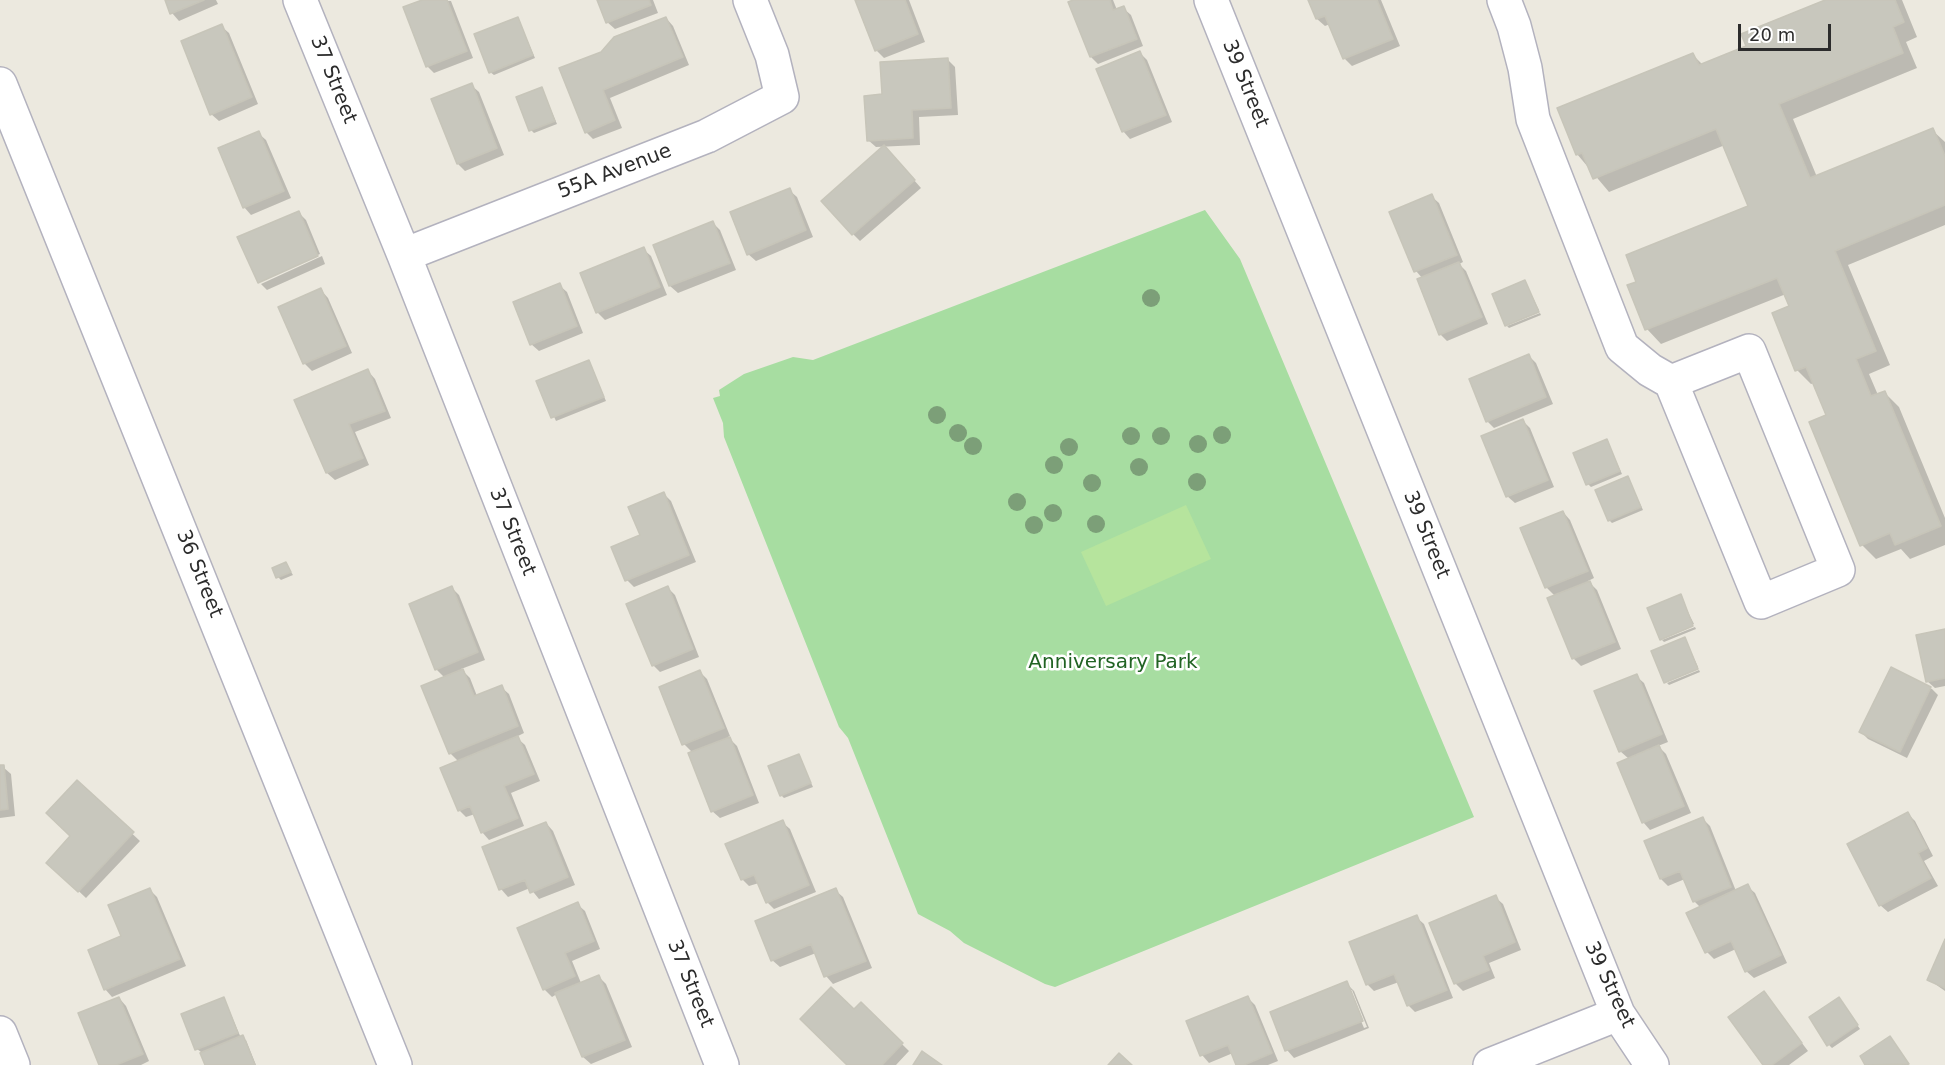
<!DOCTYPE html>
<style>
body{margin:0}
#map{position:relative;width:1945px;height:1065px;overflow:hidden;background:#ece9df;font-family:"DejaVu Sans",sans-serif}
canvas{display:block}
.scale{position:absolute;left:1738px;top:24px;width:93px;height:27px;box-sizing:border-box;border:3px solid #2c2c2c;border-top:0;padding-left:8px;font-size:18px;line-height:21px;white-space:nowrap;color:#2c2c2c;-webkit-text-stroke:4px #fff;paint-order:stroke}
</style>
<div id="map">
<canvas width="1945" height="1065"></canvas>
<div class="scale">20 m</div>
</div>
<script>
const c = document.querySelector('canvas').getContext('2d');
c.lineJoin = 'round';
function paint(path, color) { c.fillStyle = color; c.fill(path, 'evenodd'); }
function strokePath(path, color, width, dash) { c.strokeStyle = color; c.lineWidth = width; c.lineCap = dash ? 'butt' : 'round'; c.setLineDash(dash || []); c.stroke(path); }
function drawText(font, color, halo, rows, align = 'center') {
  c.font = font + ' "DejaVu Sans",sans-serif'; c.lineWidth = 5; c.setLineDash([]); c.textBaseline = 'middle'; c.strokeStyle = halo; c.fillStyle = color; for (const [text, x, y, turn = 0] of rows) {
    c.save(); c.translate(x, y); c.rotate((+turn || 0) * Math.PI / 180); c.textAlign = isNaN(turn) ? turn : align; if (halo) c.strokeText(text, 0, 0); c.fillText(text, 0, 0); c.restore();
  }
}
paint(new Path2D(`
 M1205,210L1240,259L1474,817L1055,987L1045,984L964,943L950,931L918,914L848,738L839,727L724,437L723,423L713,398L720,396L719,390L744,374L793,357L813,360Z`), '#a7dda1');
paint(new Path2D(`
 M1186,505L1211,559L1106,606L1081,552Z`), '#b6e49d');
paint(new Path2D(`
 M166,0H216L218,4L179,21L172,13Z
 M426,0L451,1L473,58L434,73L427,66Z
 M599,0H653L658,13L615,29L607,22Z
 M857,0H909L925,42L884,58L876,50Z
 M1078,0H1113L1117,10L1123,8L1131,15L1143,46L1098,64L1091,57Z
 M1310,0H1381L1400,46L1352,66L1345,59L1330,24L1325,26L1317,19Z
 M1829,0H1902L1917,37L1906,42L1917,68L1793,119L1817,177L1932,130L1945,142V225L1848,265L1890,365L1869,374L1878,395L1885,393L1899,407L1945,518V545L1910,559L1901,549L1876,559L1862,545L1828,416L1815,383L1811,384L1797,370L1791,306L1786,294L1661,344L1647,329L1638,283L1750,207L1725,145L1609,192L1577,154L1693,55L1703,65L1748,47Z
 M666,18L673,26L689,65L610,98L622,128L593,139L586,132L602,53Z
 M518,19L535,58L494,75L490,72Z
 M221,26L229,33L258,104L219,121L211,114Z
 M1139,52L1147,60L1172,122L1130,139L1123,131Z
 M947,59L955,67L958,115L919,117L920,145L876,147L868,140L884,96Z
 M471,85L479,92L504,155L465,171L458,164Z
 M542,89L557,124L534,133L531,130Z
 M258,133L266,140L291,198L251,215L244,207Z
 M891,154L921,188L860,241L853,234Z
 M789,190L797,197L813,237L756,261L748,254Z
 M1431,196L1439,203L1463,262L1459,264L1466,271L1488,324L1447,341L1440,334L1423,279L1416,271L1391,213Z
 M299,213L306,220L320,254L260,280V283L259,282Z
 M713,223L720,230L736,270L678,293L670,286L655,246Z
 M643,249L651,256L667,295L605,320L598,313L582,274Z
 M322,256L325,264L267,290L261,284Z
 M1525,282L1539,310L1506,324Z
 M559,285L567,292L583,333L539,351L531,344Z
 M321,290L328,298L352,353L312,371L304,363Z
 M1540,313L1541,315L1509,328L1507,326Z
 M1529,356L1536,363L1553,404L1494,428L1487,421Z
 M589,362L606,401L556,421L538,382Z
 M368,371L375,379L391,418L355,432L369,465L335,480L327,473L296,401Z
 M1523,421L1530,428L1554,487L1515,503L1507,496Z
 M1607,441L1622,474L1591,487L1588,484Z
 M1628,478L1643,510L1612,523L1609,520Z
 M664,494L671,501L696,562L634,587L627,580L642,536Z
 M1563,512L1570,520L1594,578L1588,581L1597,590L1621,649L1581,666L1573,658L1556,597L1547,588L1522,529Z
 M286,564L293,575L281,580L278,577Z
 M452,588L459,595L485,660L461,669L470,678L477,696L501,687L509,694L524,733L516,737L525,745L540,781L511,793L524,826L489,840L482,832L475,814L466,817L459,810V762L450,753L445,678L436,669Z
 M668,588L675,595L699,657L660,672L653,665Z
 M1680,596L1694,624L1660,638Z
 M1695,627L1696,629L1664,642L1662,640Z
 M1945,630V686L1935,688L1927,681Z
 M1685,639L1698,667L1665,681Z
 M1892,669L1932,689L1938,695L1907,758L1868,739L1861,732Z
 M1699,670L1700,672L1669,685L1667,683Z
 M700,672L707,679L730,736L728,737L737,746L759,803L720,818L712,811L693,753L684,744Z
 M1636,676L1644,683L1668,742L1658,746L1666,754L1691,813L1650,830L1643,822L1629,759L1620,751Z
 M798,755L813,787L784,798L781,795Z
 M0,767H3L11,774L15,816L0,818Z
 M77,782L140,841L86,898L48,862L72,836Z
 M1907,813L1915,821L1933,856L1924,861L1938,886L1888,912L1880,905Z
 M1703,819L1710,826L1736,891L1747,886L1755,893L1787,963L1754,978L1746,971L1736,949L1714,959L1707,952L1701,908L1694,901L1685,879L1668,886L1661,879Z
 M782,822L790,829L816,892L774,909L767,902L759,883L749,886L742,879Z
 M546,823L553,831L575,885L539,899L530,888L508,897L501,889Z
 M150,890L157,897L186,966L112,997L105,989L123,937Z
 M835,890L843,897L872,968L833,984L826,976L816,953L780,967L772,960Z
 M1495,897L1503,904L1521,950L1489,963L1495,978L1463,991L1456,984L1431,924Z
 M577,904L585,911L600,949L572,961L581,983L598,976L606,984L632,1047L591,1064L583,1057L557,994L552,997L544,989Z
 M1416,917L1424,924L1453,998L1415,1012L1408,1005L1399,982L1374,991L1367,984Z
 M1945,942V991L1928,979Z
 M1346,983L1354,991L1369,1028L1294,1058L1287,1050L1272,1013ZM1348,990H1352L1367,1027L1364,1028Z
 M1764,993L1808,1051L1789,1065H1765Z
 M119,998L126,1006L149,1061L141,1065H101Z
 M224,998L241,1038L246,1040L256,1065H206L201,1052L197,1049Z
 M1248,998L1255,1005L1278,1061L1268,1065H1238L1233,1053L1209,1063L1202,1055L1188,1022Z
 M1839,999L1860,1029L1832,1048L1829,1045Z
 M861,1004L909,1051L896,1065H849L854,1012Z
 M1893,1041L1909,1065H1867L1862,1057Z`), '#0003');
const building = new Path2D(`
 M165,0H204L170,14Z
 M422,0H447L467,51L426,67L403,7Z
 M597,0H649L651,5L606,23Z
 M855,0H905L918,34L875,51Z
 M1073,0H1110L1113,10L1124,6L1137,39L1090,57L1068,2Z
 M1308,0H1377L1393,39L1343,59L1325,16L1316,19Z
 M1825,0H1895L1904,22L1893,27L1903,53L1779,104L1810,178L1933,128L1945,156V205L1835,251L1876,351L1856,359L1871,396L1885,391L1941,526L1895,545L1890,533L1860,546L1809,422L1826,415L1806,367L1795,371L1772,313L1789,306L1777,278L1645,330L1627,285L1636,282L1626,255L1748,206L1716,129L1593,179L1582,153L1576,155L1557,108L1693,53L1699,65L1746,46L1741,34Z
 M518,17L533,55L489,73L474,34Z
 M666,17L683,57L603,90L615,120L585,133L559,68L601,52L614,37Z
 M222,24L252,97L210,115L181,41Z
 M1140,51L1166,115L1122,132L1096,69Z
 M948,58L951,108L912,110L913,138L867,141L864,96L882,94L880,62Z
 M472,83L497,148L457,164L431,99Z
 M542,87L555,121L529,131L516,97Z
 M259,131L284,191L243,208L218,148Z
 M884,145L915,180L852,235L821,201Z
 M790,188L806,230L747,255L730,212Z
 M1432,194L1457,255L1414,272L1389,212Z
 M299,211L318,256L258,283L237,237Z
 M713,221L730,263L669,286L653,245Z
 M644,247L660,287L596,313L580,273Z
 M1459,262L1482,317L1439,335L1417,279Z
 M1525,280L1539,312L1505,326L1492,294Z
 M560,283L577,326L530,345L513,302Z
 M321,288L346,346L303,364L278,307Z
 M1529,354L1546,397L1486,422L1469,379Z
 M589,360L604,397L551,418L536,381Z
 M368,369L385,411L349,424L363,458L326,473L294,400Z
 M1523,419L1548,480L1506,497L1481,436Z
 M1607,439L1620,471L1586,485L1573,453Z
 M1628,476L1641,507L1608,521L1595,490Z
 M664,492L689,555L625,581L611,547L640,535L628,507Z
 M1563,511L1588,571L1545,588L1520,528Z
 M286,562L291,572L276,578L272,568Z
 M1590,581L1615,642L1572,659L1547,598Z
 M452,586L478,652L435,670L409,604Z
 M668,586L693,649L652,666L626,604Z
 M1681,594L1693,626L1660,640L1647,608Z
 M1945,629V678L1926,682L1916,635Z
 M1685,637L1698,669L1664,683L1651,651Z
 M1891,667L1931,687L1900,752L1859,732Z
 M463,669L474,696L502,685L518,726L449,754L421,686Z
 M700,670L724,728L682,745L659,687Z
 M1637,674L1662,734L1619,752L1594,691Z
 M518,736L534,774L504,786L518,818L481,833L470,806L458,811L440,768Z
 M730,737L753,795L711,812L688,753Z
 M1659,745L1684,806L1642,823L1617,763Z
 M799,754L811,783L780,796L768,766Z
 M0,765H4L8,809L0,810Z
 M77,780L134,832L78,892L46,863L70,836L46,813Z
 M1908,812L1927,848L1918,853L1931,878L1879,906L1847,844Z
 M1703,817L1731,887L1693,902L1680,871L1660,879L1644,841Z
 M783,820L809,885L766,903L754,875L741,880L725,844Z
 M546,822L568,877L530,893L525,880L499,890L482,847Z
 M1748,884L1781,955L1745,972L1731,941L1705,953L1686,913Z
 M150,888L180,959L104,990L88,950L121,936L108,905Z
 M836,888L866,961L824,977L811,944L771,961L755,921Z
 M1496,895L1515,942L1483,956L1489,970L1454,984L1429,923Z
 M578,902L594,941L565,953L575,976L543,990L517,928Z
 M1417,915L1447,990L1407,1006L1394,974L1366,985L1349,942Z
 M1945,939V988L1927,980Z
 M599,975L625,1040L582,1057L555,993Z
 M1347,981L1363,1021L1285,1051L1270,1012Z
 M831,987L854,1009L861,1002L903,1043L882,1065H847L800,1019Z
 M1764,991L1802,1043L1772,1065H1763L1728,1017Z
 M1248,996L1272,1053L1244,1065H1236L1228,1045L1200,1056L1186,1021Z
 M119,997L143,1054L116,1065H99L78,1013Z
 M224,997L238,1033L195,1050L181,1014Z
 M1839,997L1858,1025L1827,1046L1809,1017Z
 M243,1035L255,1065H205L200,1053Z
 M1890,1036L1909,1064L1865,1065L1860,1056Z
 M922,1051L942,1065H913Z
 M1119,1053L1132,1065H1108Z`);
paint(building, '#c8c7bd');
strokePath(building, '#c7c5b9', 1.5);
const minor = new Path2D(`
 M300,0L404,255L722,1065
 M1211,0L1618,1014L1652,1065
 M1504,0L1514,26L1525,68L1533,119L1622,347L1650,370L1671,382L1761,602L1838,570L1749,351L1671,382
 M0,84L395,1065
 M404,255L707,136L782,97L772,55L750,0
 M0,1033L13,1065
 M1490,1065L1618,1014`);
strokePath(minor, '#b3b2be', 36);
strokePath(minor, '#fff', 33);
c.fillStyle = '#7c9f78';
for (const [x, y] of [
 [1151,298],
 [937,415],
 [958,433],
 [1222,435],
 [1131,436],
 [1161,436],
 [1198,444],
 [973,446],
 [1069,447],
 [1054,465],
 [1139,467],
 [1197,482],
 [1092,483],
 [1017,502],
 [1053,513],
 [1096,524],
 [1034,525]
]) { c.beginPath(); c.arc(x, y, 9, 0, 2 * Math.PI); c.fill(); }
drawText('20px', '#2c2c2c', '#fff', [
 ["37 Street",333,80,68],
 ["39 Street",1245,84,68],
 ["55A Avenue",615,172,-21],
 ["37 Street",512,532,68],
 ["39 Street",1426,535,68],
 ["36 Street",199,574,68],
 ["37 Street",690,984,68],
 ["39 Street",1609,985,65]
]);
drawText('20px', '#216323', '#fff', [
 ["Anniversary Park",1113,663]
]);
</script>
